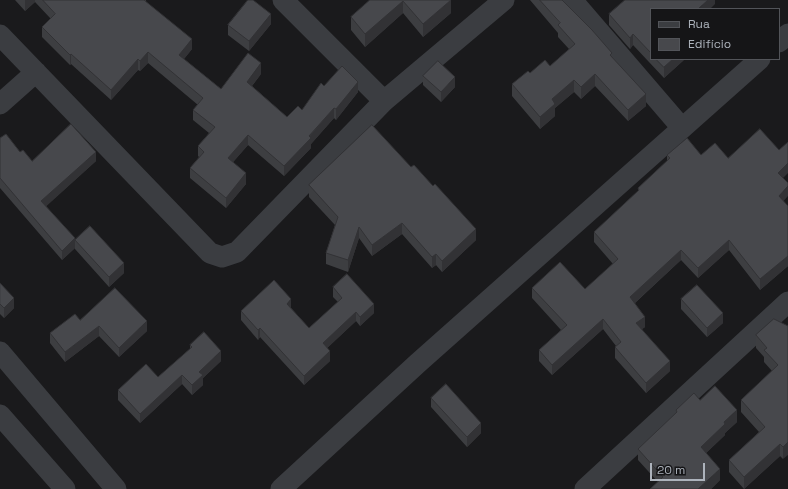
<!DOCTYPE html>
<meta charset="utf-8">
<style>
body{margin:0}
#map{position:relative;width:788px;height:489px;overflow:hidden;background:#1a1a1c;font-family:"Space Grotesk",sans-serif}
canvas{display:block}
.legend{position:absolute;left:650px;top:8px;width:130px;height:52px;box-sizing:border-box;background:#151517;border:1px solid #525459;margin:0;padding:5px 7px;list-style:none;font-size:12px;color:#adb3bc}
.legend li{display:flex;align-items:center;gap:8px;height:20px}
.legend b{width:20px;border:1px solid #525459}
.scale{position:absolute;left:650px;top:463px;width:55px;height:18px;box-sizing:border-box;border:2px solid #adb3bc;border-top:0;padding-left:5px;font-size:12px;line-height:14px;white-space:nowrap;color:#adb3bc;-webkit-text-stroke:3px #151517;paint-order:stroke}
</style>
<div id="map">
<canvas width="788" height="489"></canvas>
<ul class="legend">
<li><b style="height:5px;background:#3b3d41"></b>Rua</li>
<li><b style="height:11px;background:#47484c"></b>Edifício</li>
</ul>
<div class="scale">20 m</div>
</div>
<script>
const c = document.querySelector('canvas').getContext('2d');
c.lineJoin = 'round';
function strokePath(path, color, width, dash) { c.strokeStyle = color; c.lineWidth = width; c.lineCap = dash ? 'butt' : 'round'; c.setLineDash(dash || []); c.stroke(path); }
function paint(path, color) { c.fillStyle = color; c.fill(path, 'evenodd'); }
strokePath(new Path2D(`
 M283,0L384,101
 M572,0L682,128
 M0,35L210,253L222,257L237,252L384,101L504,0
 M779,42L788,34
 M0,104L36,72
 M0,352L116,489
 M0,415L65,489
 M281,489L418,363L760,59
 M585,489L788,302`), '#3b3d41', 21);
paint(new Path2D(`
 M15,0H146V2L192,49L184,59L221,89L261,74L252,86L287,117L302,110L324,86L358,92L336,120L334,118L311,144V148L284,176L248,145L233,162L246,184L226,208L190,178V168L199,157L198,156V146L209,133L193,120V110L198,105L148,63L140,71L138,70L111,100L71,64L70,65L42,37V27L51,19L35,2L25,11Z
 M370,0H451V13L423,37L403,13L365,47L351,30V17Z
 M530,0H562L612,57L646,106L628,121L595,86L581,99L574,92L555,108V116L540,129L512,96V84L530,73L550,66L569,49L558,37V33Z
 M715,0V4L651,9V59H685L664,78L633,45L630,49L609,25V14Z
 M271,24L249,51L228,35V25Z
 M423,76L455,87L441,102L423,85Z
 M0,138L32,161H96L46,206L75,239L124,273L109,287L75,249V248L62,260L0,188Z
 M667,155H701L728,158L783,178V201L788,206V266L760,290L729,250L698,278L681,260L635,303L645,327L642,329L670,371L646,393L615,358V347L616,346L603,329L552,375L539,361V350L561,330L532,298V288L585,289L613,264L594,242V232L638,191V188L667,161Z
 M309,185L476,240L442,272L436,265L432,268L402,234L372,256L359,238L348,272L326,264V253L335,225L309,197Z
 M0,283L14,308L4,318L0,314Z
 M333,287L374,313L360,326L356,321L327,348L330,361L304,385L260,337L258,340L241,320V311L291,308L309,328L338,302L333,297Z
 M681,299L723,323L707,337L681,309Z
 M80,320L147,331L119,357L99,336L65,362L50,343V333Z
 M788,326L783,459L780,456L744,489L729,472V460L759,432L741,412V400L772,371L764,362V357L756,348V335Z
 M190,345L221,361L203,378V385L192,395L182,384L140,423L118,400V390L158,377L190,349Z
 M431,398L481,433L467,447L431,407Z
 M700,400L737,422L725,433V435L706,453L720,480L711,489H650L658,482L638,460V449L676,414V410Z`), '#3d3e41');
paint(new Path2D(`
 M25,0H35V2L25,11Z
 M451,0V13L423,37V24Z
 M708,0H715V4L710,9H698Z
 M403,1V13L365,47V34Z
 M271,14V24L249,51V41Z
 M633,34V45L630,49V38Z
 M192,39V49L179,65V55Z
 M148,52V63L140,71V61Z
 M71,54V64L70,65V55Z
 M138,59V70L111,100V90Z
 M673,59H685L664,78V67Z
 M261,63V74L247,92V82Z
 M595,74V86L581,99V87Z
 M455,77V87L441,102V92Z
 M574,80V92L555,108V116L540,129V117L552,99Z
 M358,82V92L336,120V109Z
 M646,94V106L628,121V110Z
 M334,108V118L311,144V148L284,176V166Z
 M248,135V145L228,168V158Z
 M96,152V161L41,211V201Z
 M788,163V173L778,183V173Z
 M246,173V184L226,208V198Z
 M788,186V196L779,206V196Z
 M402,223V234L372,256V245Z
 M359,227V238L348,272V260Z
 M476,229V240L442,272V261Z
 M75,238V248L62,260V251Z
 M729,240V250L698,278V268Z
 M681,250V260L630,307V297Z
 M436,254V265L432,268V257Z
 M788,256V266L760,290V279Z
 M124,263V273L109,287V277Z
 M14,298V308L4,318V308Z
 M291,299V309L287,304Z
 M374,304V313L360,326V317Z
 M356,312V321L323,352V343Z
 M723,313V323L707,337V328Z
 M645,317V327L636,334V323Z
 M603,319V329L552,375V365Z
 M147,321V331L119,357V348Z
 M99,326V336L65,362V352Z
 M260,328V337L258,340V330Z
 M221,351V361L203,378V385L192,395V385L199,372Z
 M330,351V361L304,385V376Z
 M670,361V371L646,393V383Z
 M182,375V384L140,423V414Z
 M737,410V422L725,433V435L701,458V447L724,422Z
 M481,423V433L467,447V437Z
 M788,442V455L783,459V447Z
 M780,444V456L744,489V477Z
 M720,469V480L711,489H698Z`), '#323235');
const building = new Path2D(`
 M43,0H144L192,39L179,55L221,89L248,53L261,63L247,82L287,117L298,106L302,110L321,83L324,86L342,66L358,82L336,109L334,108L309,136L311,138L284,166L248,135L228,158L246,173L226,198L190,168L204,152L198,146L215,127L193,110L203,98L148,52L140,61L138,59L111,90L71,54L70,55L42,27L55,14Z
 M248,0H253L271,14L249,41L228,25Z
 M370,0H451L423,24L403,1L365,34L351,17Z
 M540,0H562L592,30L612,53L610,55L646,94L628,110L595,74L581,87L574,80L552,99L555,104L540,117L512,84L528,71L530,73L545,60L550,66L575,44L558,25L560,23Z
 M625,0H708L698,9H651V53L633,34L630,38L609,14Z
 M656,59H673L664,67Z
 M438,61L455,77L441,92L423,76Z
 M71,124L96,152L41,201L75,238L62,251L0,178V138L6,134L20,152L23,150L32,161Z
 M372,125L411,167L414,165L433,186L435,184L476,229L442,261L436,254L432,257L402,223L372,245L359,227L348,260L326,253L338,217L309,185Z
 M760,129L779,150L788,142V163L778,173L788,183V186L779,196L788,206V256L760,279L729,240L698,268L681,250L630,297L645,317L636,323L670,361L646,383L615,347L621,342L603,319L552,365L539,350L567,325L532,288L560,262L585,289L618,259L594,232L639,190L638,188L670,158L667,155L687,138L701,155L715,143L728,158Z
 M90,226L124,263L109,277L75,240Z
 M347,274L374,304L360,317L356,312L323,343L330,351L304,376L260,328L258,330L241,311L274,280L291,299L287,304L309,328L342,298L333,287Z
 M0,283L14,298L4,308L0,304Z
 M697,285L723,313L707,328L681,299Z
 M115,288L147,321L119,348L99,326L65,352L50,333L75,314L80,320Z
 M774,319L788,326V442L783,447L780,444L744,477L729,460L765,427L741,400L778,365L764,350L767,348L756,335Z
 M204,332L221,351L199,372L203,375L192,385L182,375L140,414L118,390L146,364L158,377L192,347L190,345Z
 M446,384L481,423L467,437L431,398Z
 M715,386L737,410L724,422L725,424L701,447L720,469L698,489H650L663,477L638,449L677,412L676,410L694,393L700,400Z`);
paint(building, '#47484c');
strokePath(building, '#323235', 1);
</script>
